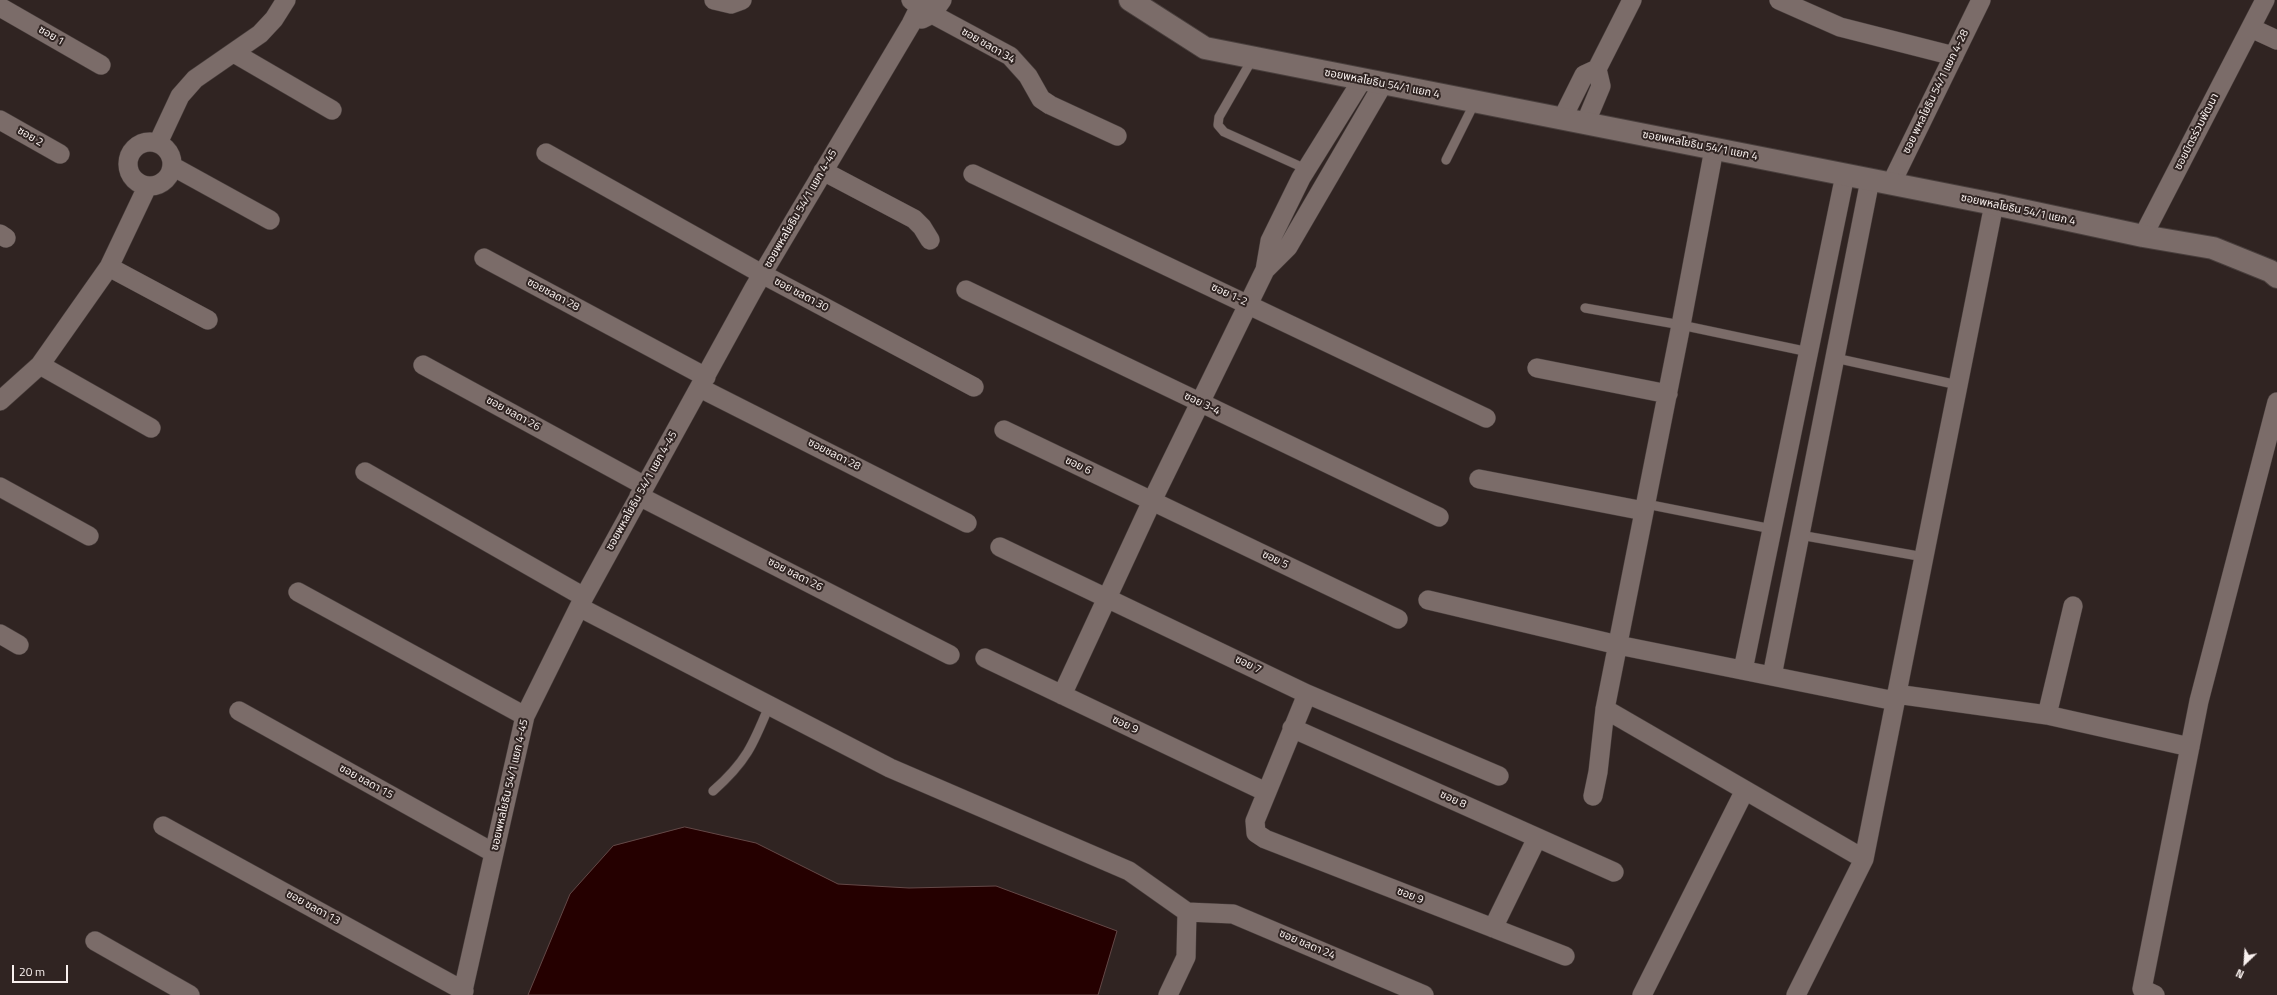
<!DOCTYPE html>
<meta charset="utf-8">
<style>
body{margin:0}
#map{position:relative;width:2277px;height:995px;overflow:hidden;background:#302422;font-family:"Titillium Web",sans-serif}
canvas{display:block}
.north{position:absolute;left:2225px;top:943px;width:40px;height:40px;-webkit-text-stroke:3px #302422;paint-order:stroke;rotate:205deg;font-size:11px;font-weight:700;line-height:16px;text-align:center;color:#f8f0ee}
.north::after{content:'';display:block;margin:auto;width:14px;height:18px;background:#f8f0ee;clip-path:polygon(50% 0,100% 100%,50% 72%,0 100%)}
.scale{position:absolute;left:12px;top:965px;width:56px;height:18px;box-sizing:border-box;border:2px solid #f8f0ee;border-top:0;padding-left:5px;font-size:12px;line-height:14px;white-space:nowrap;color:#f8f0ee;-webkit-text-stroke:3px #302422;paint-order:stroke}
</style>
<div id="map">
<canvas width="2277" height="995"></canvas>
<div class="north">N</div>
<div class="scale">20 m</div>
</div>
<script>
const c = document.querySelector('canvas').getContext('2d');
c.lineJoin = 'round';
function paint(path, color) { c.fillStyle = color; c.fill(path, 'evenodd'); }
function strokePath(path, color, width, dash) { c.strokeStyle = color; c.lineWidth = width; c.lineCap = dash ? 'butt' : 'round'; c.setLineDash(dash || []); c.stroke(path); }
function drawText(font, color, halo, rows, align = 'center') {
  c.font = font + ' "Titillium Web","Noto Sans Thai",sans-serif'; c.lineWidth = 4; c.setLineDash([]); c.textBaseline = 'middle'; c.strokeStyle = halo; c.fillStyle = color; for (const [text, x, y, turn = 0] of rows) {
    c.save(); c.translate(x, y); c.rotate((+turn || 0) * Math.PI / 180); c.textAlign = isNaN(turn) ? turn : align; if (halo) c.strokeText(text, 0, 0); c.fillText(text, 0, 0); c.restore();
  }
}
const water = new Path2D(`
 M685,827L756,843L838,884L909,888L996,886L1117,931L1098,995H528L570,894L613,846Z`);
paint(water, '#250000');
strokePath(water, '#644847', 1);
const service = new Path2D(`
 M1253,58L1219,117L1218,125L1224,132L1306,169
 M1446,160L1475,102
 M1585,308L1681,325L1809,352
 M1835,358L1958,385
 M1646,504L1772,529
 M1800,535L1924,557
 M713,791C746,762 753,745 769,706`);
const minor = new Path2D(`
 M714,0L731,4L742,0
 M911,0L932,14L1010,56L1028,76L1041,99L1050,105L1117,136
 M1779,0L1840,27L1954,56
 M0,7L101,65
 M922,19L932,14L942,0
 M2251,28L2277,40
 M234,53L332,110
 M1562,119L1584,75L1597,69L1632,0
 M0,120L60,154
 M1585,124L1601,86L1597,69
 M128 164a22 22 0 1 1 44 0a22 22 0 1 1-44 0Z
 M158,143L180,96L195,79L260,34L274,19L286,0
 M546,153L762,274L974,387
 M172,166L270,220
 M823,171L914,219L922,227L930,240
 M973,174L1486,418
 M1891,184L1981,0
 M0,234L6,238
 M2143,236L2265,0
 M484,258L706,377
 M109,267L208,320
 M1265,270L1288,247L1383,84
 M966,290L1439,517
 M40,365L151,428
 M423,365L645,486
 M1537,368L1668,394
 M700,388L967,523
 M0,401L40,365L109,267L147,187
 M1004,430L1398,619
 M365,472L584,597
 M1479,479L1644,511
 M0,487L89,536
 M639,496L950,655
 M1000,547L1307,694L1499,776
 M298,592L525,716
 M1428,600L1618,645L1895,701
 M579,607L890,768L1129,871L1187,912
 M0,634L19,645
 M985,658L1266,792
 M1743,670L1845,175
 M1772,676L1870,180
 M1307,694L1255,821L1256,833L1265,839L1565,956
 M1896,694L2047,715L2190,747
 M1062,695L1152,501L1265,270L1270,241L1301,178L1362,80
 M1605,709L1864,859
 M239,711L494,853
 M2047,715L2073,606
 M1292,728L1614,872
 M1593,796L1598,772L1605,709L1681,325L1714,149
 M163,826L464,991
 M1187,912L1233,914L1424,995
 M1493,928L1537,838
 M95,941L190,995
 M462,995L525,716L584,597L754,288L911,24L923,0
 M1168,995L1186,957L1187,912
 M1642,995L1745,790
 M1796,995L1864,859L1994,204
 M2155,995L2142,989L2199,701L2277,402`);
const tertiary = new Path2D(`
 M1130,0L1205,48L1994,204L2143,236L2213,248L2270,271L2277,277`);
strokePath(service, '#493f3d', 10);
strokePath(minor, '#493f3d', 20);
strokePath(tertiary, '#493f3d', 24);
strokePath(service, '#7b6c69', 9);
strokePath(minor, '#7b6c69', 19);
strokePath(tertiary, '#7b6c69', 22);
drawText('11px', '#f8f0ee', '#302422', [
 ["ซอย 1",51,36,30],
 ["ซอย ชลดา 34",988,46,30],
 ["ซอยพหลโยธิน 54/1 แยก 4",1382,84,11],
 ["ซอย พหลโยธิน 54/1 แยก 4-28",1936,92,-64],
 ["ซอยมิตรร่วมพัฒนา",2197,132,-63],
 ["ซอย 2",30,137,30],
 ["ซอยพหลโยธิน 54/1 แยก 4",1700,146,11],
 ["ซอยพหลโยธิน 54/1 แยก 4-45",801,209,-60],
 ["ซอยพหลโยธิน 54/1 แยก 4",2018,210,12],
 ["ซอยชลดา 28",553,295,28],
 ["ซอย ชลดา 30",801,295,28],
 ["ซอย 1-2",1229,295,25],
 ["ซอย 3-4",1202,404,26],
 ["ซอย ชลดา 26",513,414,29],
 ["ซอยชลดา 28",834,455,27],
 ["ซอย 6",1078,466,26],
 ["ซอยพหลโยธิน 54/1 แยก 4-45",642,491,-61],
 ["ซอย 5",1275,560,26],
 ["ซอย ชลดา 26",795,575,27],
 ["ซอย 7",1248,665,26],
 ["ซอย 9",1125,725,25],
 ["ซอย ชลดา 15",366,782,29],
 ["ซอยพหลโยธิน 54/1 แยก 4-45",510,785,-77],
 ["ซอย 8",1453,800,24],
 ["ซอย 9",1410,896,21],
 ["ซอย ชลดา 13",313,908,29],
 ["ซอย ชลดา 24",1307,945,23]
]);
</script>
